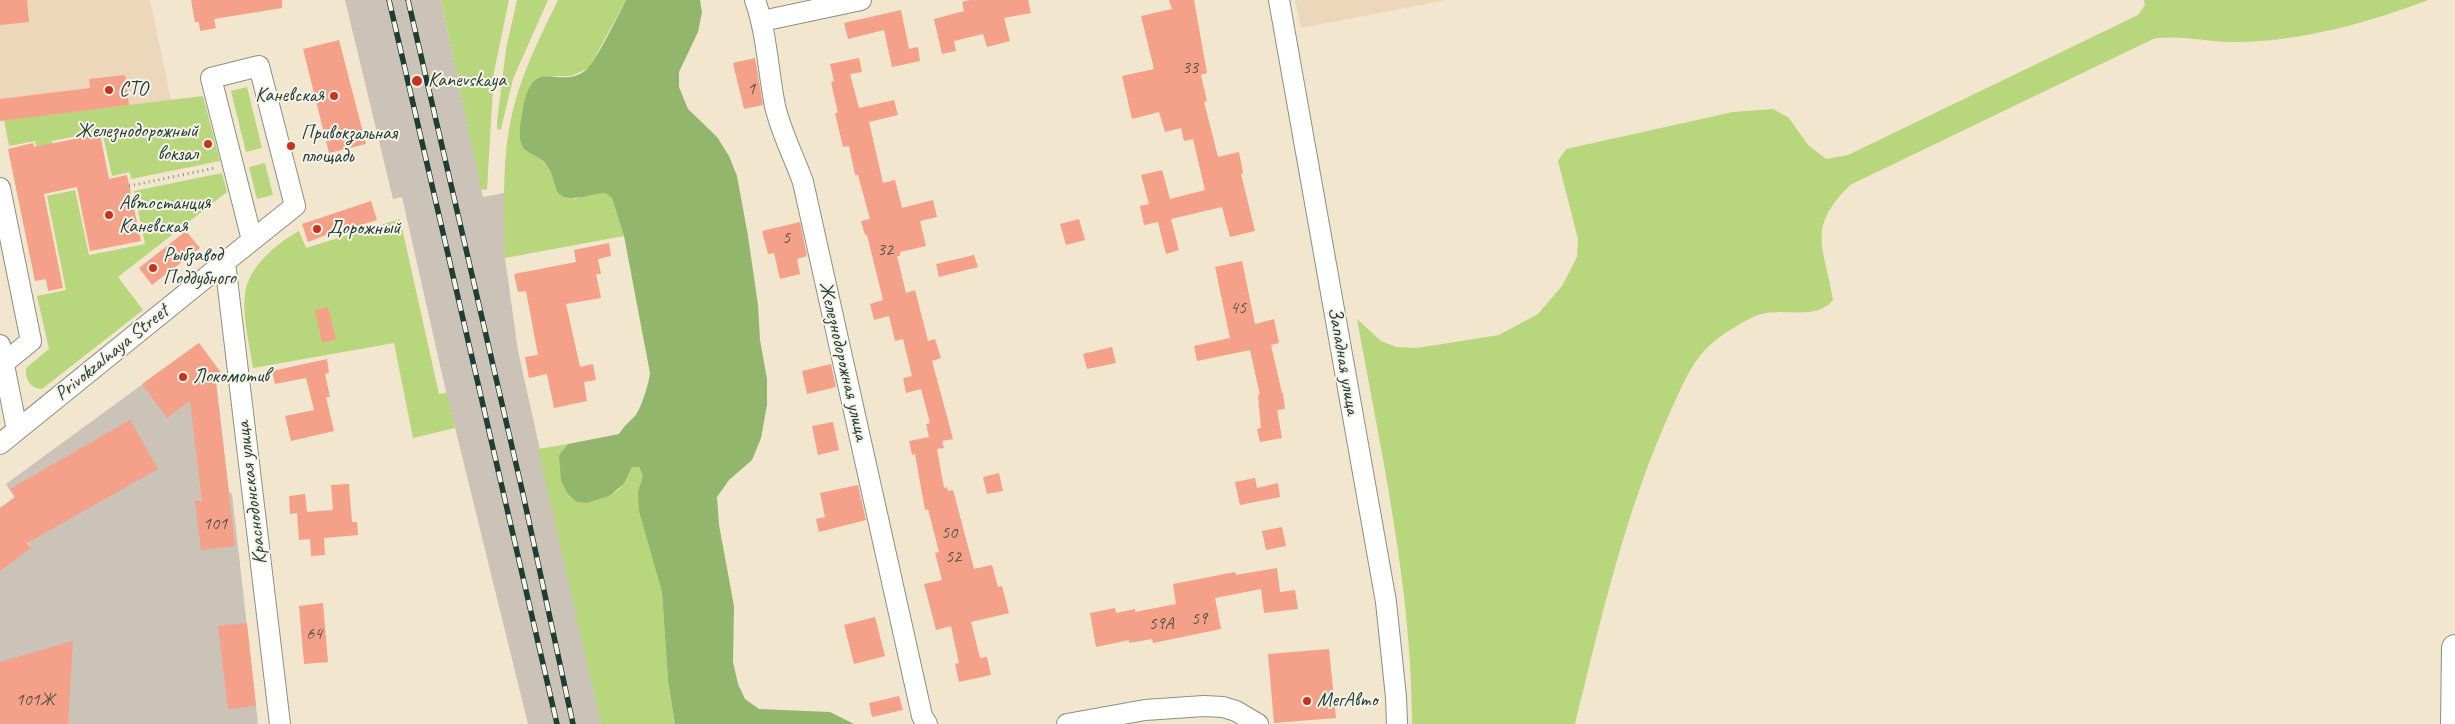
<!DOCTYPE html>
<meta charset="utf-8">
<style>
body{margin:0}
canvas{display:block;background:#f2e6ce}
</style>
<canvas width="2455" height="724"></canvas>
<script>
const c = document.querySelector('canvas').getContext('2d');
c.lineJoin = 'round';
function paint(path, color) { c.fillStyle = color; c.fill(path, 'evenodd'); }
function strokePath(path, color, width, dash) { c.strokeStyle = color; c.lineWidth = width; c.lineCap = dash ? 'butt' : 'round'; c.setLineDash(dash || []); c.stroke(path); }
function drawText(font, color, halo, rows, align = 'center') {
  c.font = font + ' Caveat,sans-serif'; c.lineWidth = 4; c.setLineDash([]); c.textBaseline = 'middle'; c.strokeStyle = halo; c.fillStyle = color; for (const [text, x, y, turn = 0] of rows) {
    c.save(); c.translate(x, y); c.rotate((+turn || 0) * Math.PI / 180); c.textAlign = isNaN(turn) ? turn : align; if (halo) c.strokeText(text, 0, 0); c.fillText(text, 0, 0); c.restore();
  }
}
paint(new Path2D(`
 M0,0H150L171,100L0,121Z
 M1295,0H1446L1301,28Z`), '#ecd7ba');
paint(new Path2D(`
 M345,0H441L483,197L504,193L505,258L518,351L601,724H528L445,387L402,197L393,199Z
 M199,343L224,377L216,383L229,492L232,494L258,724H0V571L31,547L3,511L16,500L6,484Z`), '#cbc2b8');
paint(new Path2D(`
 M441,0H509L494,72L487,189L486,190L481,189Z
 M517,0H548L513,79L501,129L499,130L497,128V122L506,49Z
 M558,0H626L589,68L571,76H544L526,151C544,159 552,168 555,188L575,199L591,193H605L612,198L624,236L505,258C504,207 501,152 515,102C525,66 542,33 558,0Z
 M2144,0H2428C2371,22 2302,41 2240,42C2213,43 2177,34 2153,39L1850,185C1805,230 1825,246 1833,300C1815,322 1783,306 1758,315C1743,321 1722,334 1710,345C1691,362 1682,387 1671,410C1626,509 1601,618 1575,724H1412C1412,588 1381,452 1357,319L1381,341L1396,347L1417,348L1499,335L1538,314L1562,286L1577,257L1578,239L1558,161L1566,149L1733,112L1773,109L1789,118L1808,145L1826,159L1848,155L2138,15L2145,5Z
 M247,87L262,148L246,152L231,91Z
 M203,96L220,161L131,179L130,172L112,176L102,131L52,141L58,172L42,176L35,141L9,146L4,120Z
 M265,163L273,195L257,199L249,167Z
 M222,173L227,192L118,277L143,310L42,389C30,388 25,380 26,368L49,349L37,296L66,290L47,196L75,190L89,255L145,244L134,191Z
 M400,219L439,394L447,393L455,428L413,438L394,343L253,368C250,347 242,316 245,294C248,267 277,243 299,231L306,248Z
 M568,444L559,455L577,502C591,504 615,496 624,484C627,480 629,472 632,467H639L643,476L638,491L647,537L662,592L668,681L675,724H601L538,449Z`), '#b8d67c');
paint(new Path2D(`
 M626,0H700L702,12L698,32L679,72V87L688,109L717,137L729,156L737,176L748,236L758,305L760,340L767,379V405L761,438L752,460L729,480L717,497L719,525L734,606L733,662L738,684L745,699L759,709L830,712L854,724H675L668,681L662,592L639,511L638,491L643,476L639,467H632L624,484L609,496L587,503L577,502L567,493L561,480L559,455L568,444L619,434C624,426 629,422 635,416C641,409 649,383 650,373L624,236L612,198L605,193C590,193 561,208 555,186C552,176 551,170 544,162C539,157 534,156 528,152C515,144 521,122 523,109C533,51 560,93 587,69C596,61 619,14 626,0Z`), '#92b76c');
paint(new Path2D(`
 M0,0H27L29,22L0,25Z
 M191,0H282V8L214,19L216,28L200,31L199,22H195Z
 M970,0H1028L1031,13L1004,18L1010,41L987,47L983,34L954,41L956,51L942,54L934,19L964,11L962,2Z
 M1169,0H1194L1207,73L1201,75L1207,101L1204,102L1218,157L1239,152L1243,173L1241,174L1255,231L1230,237L1222,207L1171,219L1179,250L1166,254L1158,222L1144,225L1140,206L1149,204L1141,175L1162,170L1170,199L1205,190L1193,139L1184,141L1181,128L1165,132L1159,112L1132,119L1122,76L1154,69L1141,16L1172,9Z
 M901,10L909,49L918,47L920,61L892,67L884,30L848,39L844,23Z
 M339,40L366,144L329,153L303,49Z
 M755,58L763,105L744,109L733,63Z
 M859,58L862,72L850,74L859,108L894,100L898,115L869,122L883,183L895,180L902,208L933,200L937,217L920,221L926,246L900,252V256H897L906,293L915,290L928,341L935,339L941,358L932,361L953,439L942,441L944,448L937,449L944,488L947,487L948,491L953,490L974,569L992,565L998,587L1002,586L1009,613L971,622L980,658L987,657L991,675L959,682L955,664L959,663L951,626L936,630L924,584L942,580L935,553L939,552L928,509L925,510L915,454L912,455L909,441L929,437L926,424L930,423L921,389L906,393L903,378L912,376L903,339L895,341L889,316L874,320L870,304L883,300L867,235H865L861,221L870,219L858,175H855L849,146L843,147L835,113H838L831,82L834,81L830,64Z
 M125,75L129,105L0,121V99L90,88L89,79Z
 M100,134L109,179L127,175L141,241L90,251L77,187L44,194L63,288L48,291L46,279L35,281L8,149L33,143L34,147Z
 M371,201L377,220L344,230L343,228L308,242L302,224Z
 M1079,219L1085,240L1066,245L1060,224Z
 M800,222L807,256L797,259L800,274L780,279L774,253L768,254L762,231Z
 M186,231L200,248L152,285L139,268Z
 M609,243L611,256L598,259L601,274H596L601,298L566,304L580,367L593,364L596,380L584,382L587,401L554,408L547,374L529,378L525,357L538,355L526,291L518,292L514,274L576,262L574,250Z
 M974,255L978,267L939,277L936,264Z
 M1242,261L1255,324L1274,319L1279,343L1271,345L1282,393H1283L1285,409L1277,410L1282,438L1260,442L1257,429L1261,428L1258,395H1260L1250,350L1197,361L1194,346L1230,338L1215,267Z
 M328,307L336,339L322,343L315,310Z
 M199,343L224,377L216,382L235,546L201,550L195,501H202L190,401L167,418L142,384Z
 M1112,347L1116,363L1087,369L1083,354Z
 M327,359L329,373L325,374L330,397H326L334,431L291,441L285,416L314,410L306,378L275,384L272,371Z
 M831,364L836,387L807,394L802,371Z
 M130,420L158,469L27,543L31,548L0,571V508L15,497L10,489Z
 M833,422L839,450L818,455L812,426Z
 M999,473L1003,491L987,494L983,477Z
 M1255,478L1257,488L1278,483L1280,497L1240,505L1235,482Z
 M349,484L352,522H357L358,535L324,538L325,555L311,556L310,539L299,540L297,513L290,514L289,496L305,494L307,512L333,510L331,485Z
 M858,485L866,520L819,532L816,519L825,517L820,493Z
 M1282,527L1286,546L1266,550L1262,531Z
 M1277,568L1280,592L1295,590L1298,609L1264,613L1261,589L1215,598L1221,629L1153,643L1152,639L1129,643V640L1096,647L1090,613L1115,608L1116,613L1135,609V612L1176,604L1173,584L1235,572L1236,575Z
 M323,603L328,662L304,664L299,606Z
 M875,617L885,656L854,664L844,625Z
 M247,623L256,706L228,709L218,626Z
 M73,641L68,724H0V662Z
 M1329,649L1336,718L1274,723L1268,654Z
 M899,696L903,710L872,717L869,703Z`), '#f5a088');
const minor = new Path2D(`
 M755,0C767,34 768,71 775,106C781,132 794,157 803,182L922,716L927,724
 M1279,0L1386,602L1396,697L1397,724
 M762,21L861,0
 M0,188L31,341L4,363
 M225,262L280,724
 M0,345L17,430
 M0,444L225,262L295,206L259,66L211,78L252,240
 M1067,724L1145,710L1204,706L1223,707L1236,711L1258,724`);
const major = new Path2D(`
 M2454,724L2455,648`);
strokePath(minor, '#889281', 22);
strokePath(major, '#889281', 28);
strokePath(new Path2D(`
 M129,186L215,168`), '#889281', 3, [1, 4]);
strokePath(minor, '#fff', 20);
strokePath(major, '#fff', 26);
const rail = new Path2D(`
 M389,0L557,724
 M408,0L523,494L573,724`);
strokePath(rail, '#1f3d34', 5.5);
strokePath(rail, '#f7f3e8', 4, [11]);
for (const [x, y, r, color] of [
 [417,81,6,"#c8321e"],
 [109,90,5,"#c8321e"],
 [334,96,5,"#c8321e"],
 [208,144,5,"#c8321e"],
 [291,146,5,"#c8321e"],
 [109,215,5,"#c8321e"],
 [317,229,5,"#c8321e"],
 [153,268,5,"#c8321e"],
 [183,377,5,"#c8321e"],
 [1307,701,5,"#c8321e"]
]) { const dot = new Path2D(); dot.arc(x, y, r, 0, 2 * Math.PI); c.fillStyle = color; c.fill(dot); strokePath(dot, '#f7f3e8', 2); }
drawText('18px', '#545649', null, [
 ["33",1190,68],
 ["1",751,89],
 ["5",786,238],
 ["32",885,250],
 ["45",1238,308],
 ["101",215,524],
 ["50",949,533],
 ["52",953,557],
 ["59",1199,619],
 ["59А",1161,624],
 ["64",314,634],
 ["101Ж",35,700]
]);
drawText('20px', '#1f3d34', '#f7f3e8', [
 ["Kanevskaya",428,81],
 ["СТО",119,90],
 ["Каневская",324,96,"right"],
 ["Железнодорожный",198,132,"right"],
 ["вокзал",198,155,"right"],
 ["Привокзальная",301,134],
 ["площадь",301,157],
 ["Автостанция",119,204],
 ["Каневская",119,227],
 ["Дорожный",327,229],
 ["Рыбзавод",163,256],
 ["Поддубного",163,279],
 ["Локомотив",193,377],
 ["МегАвто",1317,701]
], 'left');
drawText('20px', '#1f3d34', '#f7f3e8', [
 ["Privokzalnaya Street",112,353,-39],
 ["Железнодорожная улица",843,361,77],
 ["Западная улица",1343,361,80],
 ["Краснодонская улица",252,493,-97]
]);
</script>
